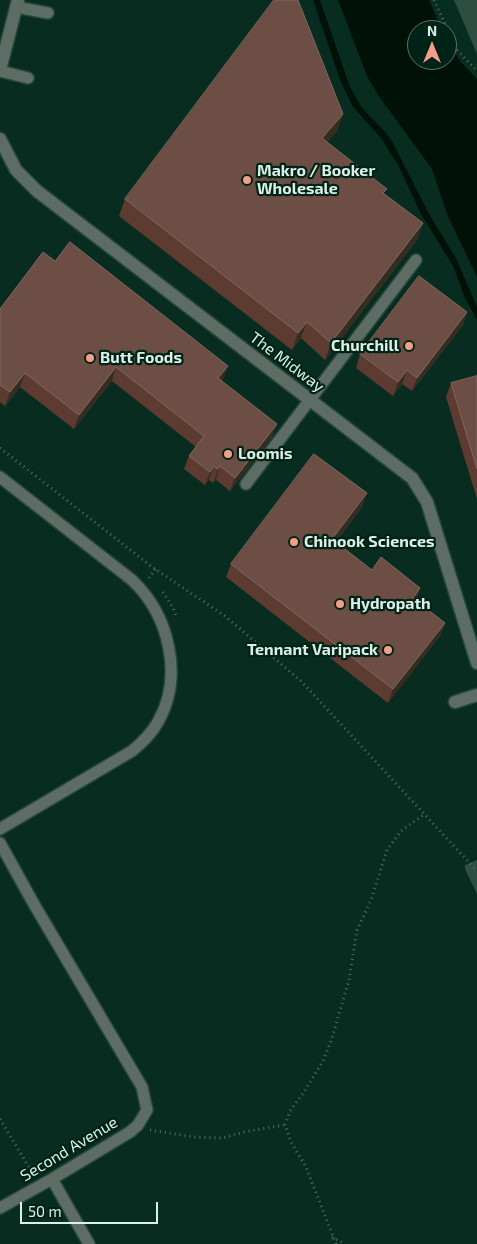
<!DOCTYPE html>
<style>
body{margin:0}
#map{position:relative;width:477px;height:1244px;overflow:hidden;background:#082d20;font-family:"Exo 2",sans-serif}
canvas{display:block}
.north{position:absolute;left:407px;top:20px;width:50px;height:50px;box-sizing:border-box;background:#002317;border:1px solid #58756a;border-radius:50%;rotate:0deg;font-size:14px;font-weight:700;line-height:20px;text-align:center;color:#dcf0e6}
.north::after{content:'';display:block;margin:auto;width:18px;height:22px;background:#f49e89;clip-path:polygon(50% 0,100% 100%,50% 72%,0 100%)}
.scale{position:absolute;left:20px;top:1202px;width:138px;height:22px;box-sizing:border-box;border:2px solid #dcf0e6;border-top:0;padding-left:6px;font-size:15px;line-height:18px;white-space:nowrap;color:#dcf0e6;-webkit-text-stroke:4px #002317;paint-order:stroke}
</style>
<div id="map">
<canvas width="477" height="1244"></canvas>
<div class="north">N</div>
<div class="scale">50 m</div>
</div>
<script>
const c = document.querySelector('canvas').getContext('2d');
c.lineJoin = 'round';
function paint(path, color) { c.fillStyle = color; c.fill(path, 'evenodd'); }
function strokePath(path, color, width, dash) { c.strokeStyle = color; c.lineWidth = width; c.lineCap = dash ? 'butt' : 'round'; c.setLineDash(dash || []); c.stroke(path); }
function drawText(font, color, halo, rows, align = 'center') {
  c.font = font + ' "Exo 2",sans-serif'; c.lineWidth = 4.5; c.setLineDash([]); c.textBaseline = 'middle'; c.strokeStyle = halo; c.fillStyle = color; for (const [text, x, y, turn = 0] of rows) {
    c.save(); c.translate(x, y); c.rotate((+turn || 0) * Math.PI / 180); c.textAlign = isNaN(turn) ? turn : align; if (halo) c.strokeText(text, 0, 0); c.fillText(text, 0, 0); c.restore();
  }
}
paint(new Path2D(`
 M454,0H477V54Z
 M477,860V894L465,869V865Z`), '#2e4e41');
paint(new Path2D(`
 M313,0H320L350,87L362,108L387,134L393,143L429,214L456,258L477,307V320L465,298L453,266L421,214L398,165L381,138L353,107L340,80Z
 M338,0H429L442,30H417V60H447V41L460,61L477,79V277L447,214L432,169L378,95L367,76Z`), '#001108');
const lane = new Path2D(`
 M16,7L48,13
 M0,71L28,78
 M0,477L132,580C169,615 184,676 158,722C151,734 142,743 132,751L0,829
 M246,484L416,260
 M0,843L35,906L142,1087L147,1110L138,1125L130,1132L52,1179L0,1208
 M52,1179L89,1244`);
const street = new Path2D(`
 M0,70L18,0
 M0,139L16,170L37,191L412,478L427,502L477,663
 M455,702L477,695`);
strokePath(lane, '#26483c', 14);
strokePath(street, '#26483c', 15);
strokePath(new Path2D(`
 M434,0L457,50L477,71
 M0,448L152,567L225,616L301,681L477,871
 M149,578L156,569
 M163,592L173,608L177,618
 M0,1119L33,1174
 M150,1130L194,1137L223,1138L244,1132L285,1125
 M332,1237L345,1244
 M336,1244L306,1167L291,1142L285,1125L290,1111L304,1092L323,1061L331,1041L349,980L357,930L371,900L387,850L401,831L425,814`), '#506f63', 3, [1, 4]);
strokePath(lane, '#5d6c65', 11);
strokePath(street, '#5d6c65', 12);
paint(new Path2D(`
 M343,114L337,131L327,142L385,195L423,223L417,240L325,360L301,338L292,350L119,216L125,199Z
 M55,261L223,379L221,381L277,424L272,437L230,491L216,480L213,483L209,480L205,485L184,469L189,456L196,447L112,381L74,429L20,387L5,406L0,402V309Z
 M467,312L463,325L412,391L402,384L393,396L356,368L360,354Z
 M477,376V499L446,397L451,383Z
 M362,507L336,542L372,570L420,588L416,600L445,623L440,636L388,703L226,577L231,564Z`), '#5e3b31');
paint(new Path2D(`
 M343,114L337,131L316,154L322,138Z
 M423,223L417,240L325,360L331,343Z
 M467,312L463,325L412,391L417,378Z
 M307,322L301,338L292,350L298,333Z
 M228,366L223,379L213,392L218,378Z
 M116,367L112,381L74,429L79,415Z
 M407,370L402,384L393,396L398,382Z
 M25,373L20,387L5,406L10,392Z
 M277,424L272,437L230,491L235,478Z
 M214,466L209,480L205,485L210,472Z
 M220,466L216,480L213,483L218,469Z
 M367,493L362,507L328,553L332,539Z
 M420,588L415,601L413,598Z
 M445,623L440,636L388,703L393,689Z`), '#362d22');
const building = new Path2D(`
 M274,0H298L343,114L322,138L387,189L383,193L423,223L331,343L307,322L298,333L125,199Z
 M70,242L228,366L218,378L277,424L235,478L220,466L218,469L214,466L210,472L189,456L204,436L116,367L79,415L25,373L10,392L0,385V309L43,252L55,261Z
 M419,276L467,312L417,378L407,370L398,382L360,354Z
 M477,376V469L451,383Z
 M314,454L367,493L332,539L372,570L381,557L420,588L413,598L445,623L393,689L231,564Z`);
paint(building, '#6c4e44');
strokePath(building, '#7e685e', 1);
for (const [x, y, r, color] of [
 [247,180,5,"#f49e89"],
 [409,346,5,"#f49e89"],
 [90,358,5,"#f49e89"],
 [228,454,5,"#f49e89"],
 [294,542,5,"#f49e89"],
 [340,604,5,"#f49e89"],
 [388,650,5,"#f49e89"]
]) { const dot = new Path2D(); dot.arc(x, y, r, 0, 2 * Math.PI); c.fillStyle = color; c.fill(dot); strokePath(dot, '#002317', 2); }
drawText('bold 16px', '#dcf0e6', '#002317', [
 ["Makro / Booker",257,171],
 ["Wholesale",257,189],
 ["Churchill",399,346,"right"],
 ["Butt Foods",100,358],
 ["Loomis",238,454],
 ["Chinook Sciences",304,542],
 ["Hydropath",350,604],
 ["Tennant Varipack",378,650,"right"]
], 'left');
drawText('16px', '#dcf0e6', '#002317', [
 ["The Midway",287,362,37],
 ["Second Avenue",69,1149,-31]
]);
</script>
